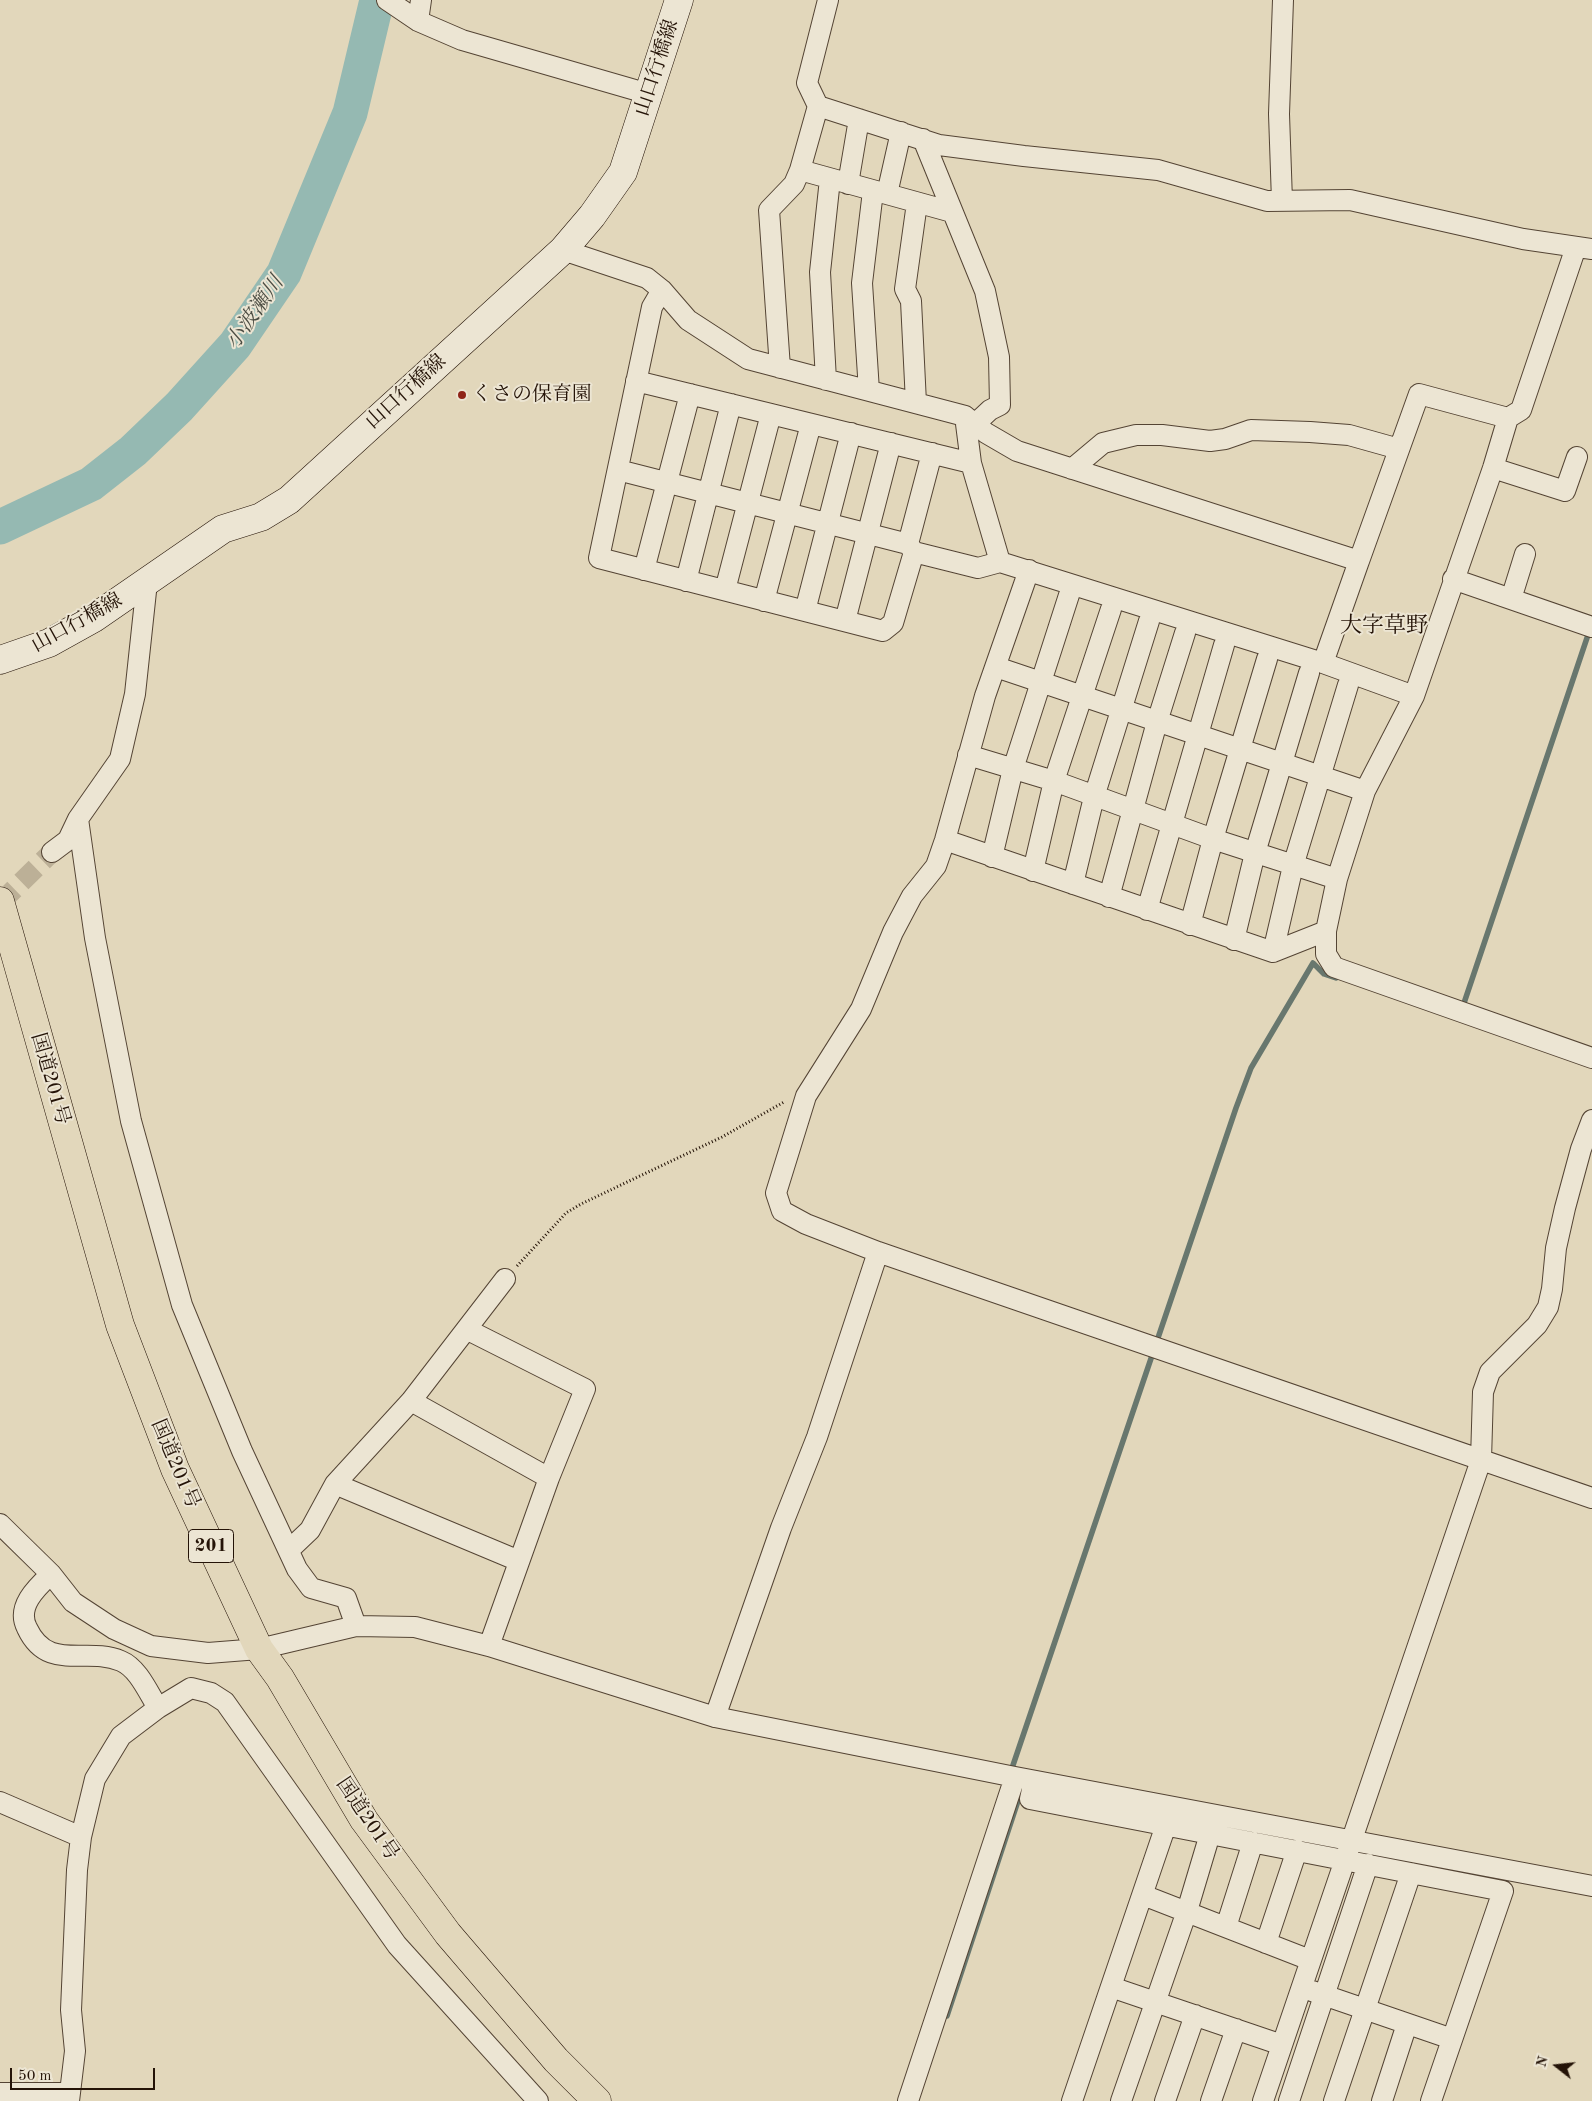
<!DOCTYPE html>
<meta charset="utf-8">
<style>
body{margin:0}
#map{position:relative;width:1592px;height:2101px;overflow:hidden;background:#e2d7bb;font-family:"Old Standard TT",serif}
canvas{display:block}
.north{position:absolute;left:1532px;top:2041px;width:50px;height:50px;-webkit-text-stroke:4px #ece5d3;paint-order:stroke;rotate:286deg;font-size:14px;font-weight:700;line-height:20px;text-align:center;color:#241307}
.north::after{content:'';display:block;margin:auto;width:18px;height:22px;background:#241307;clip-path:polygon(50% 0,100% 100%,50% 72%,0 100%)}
.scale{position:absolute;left:10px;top:2068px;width:145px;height:22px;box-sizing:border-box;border:2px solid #241307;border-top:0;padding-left:6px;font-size:15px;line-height:18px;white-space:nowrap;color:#241307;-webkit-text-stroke:4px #ece5d3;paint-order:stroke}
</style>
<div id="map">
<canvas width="1592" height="2101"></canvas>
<div class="north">N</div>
<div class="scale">50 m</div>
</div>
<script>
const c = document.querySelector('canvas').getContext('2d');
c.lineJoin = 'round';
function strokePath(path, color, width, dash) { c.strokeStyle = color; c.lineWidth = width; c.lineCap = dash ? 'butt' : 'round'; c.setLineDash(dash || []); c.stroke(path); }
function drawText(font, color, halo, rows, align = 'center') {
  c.font = font + ' "Old Standard TT","Noto Serif JP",serif'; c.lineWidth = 4; c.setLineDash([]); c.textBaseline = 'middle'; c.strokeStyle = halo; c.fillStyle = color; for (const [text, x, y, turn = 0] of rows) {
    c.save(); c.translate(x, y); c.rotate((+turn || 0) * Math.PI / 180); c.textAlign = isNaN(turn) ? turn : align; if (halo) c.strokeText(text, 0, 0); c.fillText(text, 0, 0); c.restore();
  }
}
strokePath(new Path2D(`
 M1462,1009L1590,629
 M1010,1774L1236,1108L1251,1068L1313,963L1324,974L1336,978
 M947,2016L1022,1789L1016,1788`), '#68776e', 5.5);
strokePath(new Path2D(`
 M0,527L91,484L133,451L179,407L235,345L284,273L350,113L377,0`), '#95b9b2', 35);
strokePath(new Path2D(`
 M0,903L52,852`), '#bcb097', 20, [20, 10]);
const minor = new Path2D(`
 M387,0L418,21L462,40L649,94
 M418,21L421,0
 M818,106L939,145L1024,156L1158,170L1267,201L1350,200L1523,239L1592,249
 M923,139L985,291L999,357L1000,405L990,410L975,424
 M800,170L952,212
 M848,184L859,119
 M887,194L901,132
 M1282,201L1279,114L1283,0
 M1576,247L1521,410L1508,418L1493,468L1414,696L1365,791L1337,879L1326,931V954L1334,967L1592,1058
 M563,250L647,278L662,290L688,320L748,359L965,416L986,433L1017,451L1359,561L1323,663
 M662,290L652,307L599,558L883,631L893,623L914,552L978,568L1000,562
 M780,368L769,210L794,184L800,170L818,106L807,83L828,0
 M826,380L820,272L830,179
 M636,381L971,463
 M869,391L862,283L873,191
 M916,403L911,301L905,289L917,203
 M965,416L971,463L1000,562L1323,663L1414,696
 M1493,468L1565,491L1577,457
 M1072,469L1103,443L1136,435H1162L1210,441L1225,439L1251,430L1310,432L1349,435L1399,449
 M618,470L908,544L914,552
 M908,544L932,453
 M1359,561L1419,394L1508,418
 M644,570L690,394
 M1029,570L985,696L945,840L936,866L912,896L893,932L861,1009L806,1096L776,1193L782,1211L806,1224L878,1252L1592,1498
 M1453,579L1592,627
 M686,581L731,404
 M725,590L771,414
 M1511,599L1525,554
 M764,601L811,424
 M805,611L851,433
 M845,621L891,443
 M996,667L1365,791
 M968,755L1054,781L1213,839L1337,879
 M78,819L95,938L131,1121L182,1305L242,1451L297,1569L311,1588L346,1598L356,1626
 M945,840L1273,952L1326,931
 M52,852L68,840L78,819L120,759L135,694L147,582
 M992,857L1013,769L1069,595
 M1033,871L1054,781L1111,609
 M1073,884L1094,797L1149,621
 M1109,897L1157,722L1185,633
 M1147,910L1224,645
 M1190,925L1213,839L1267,659
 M1234,940L1255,853L1309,673
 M1273,952L1293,866L1348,685
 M468,1330L585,1389L549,1478L489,1646
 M411,1401L549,1478
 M335,1484L519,1561
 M0,1524L51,1574L73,1602L114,1629L151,1646L208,1653L259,1649L356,1626L415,1627L489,1646L715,1717L1015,1777L1592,1886
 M289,1550L310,1530L335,1484L411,1401L505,1279
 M51,1574C36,1588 16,1607 27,1628C48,1673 86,1646 121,1661C138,1668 148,1692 158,1708
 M715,1717L781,1528L817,1437L878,1252
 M1034,1781L1030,1799L1503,1891L1431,2101
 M0,1802L81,1837
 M1143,1895L1310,1960
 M1226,1927L1253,1842
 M1266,1943L1297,1850
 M1111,1987L1282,2045
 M1312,1991L1452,2039
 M0,2093H70
 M69,2101L75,2051L71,2010L77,1870L81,1837L95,1779L121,1736L158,1708L191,1688L211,1693L225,1702L397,1945L538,2101
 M908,2101L1015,1777
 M1072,2101L1166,1825
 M1121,2101L1187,1911L1210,1834
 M1165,2101L1195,2015
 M1211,2101L1236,2029
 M1263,2101L1481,1460L1483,1392L1490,1372L1537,1325L1548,1307L1552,1289L1556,1248L1565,1208L1581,1149L1592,1120
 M1289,2101L1368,1864
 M1334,2101L1411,1873
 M1382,2101L1407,2024`);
const secondary = new Path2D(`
 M0,660L49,643L94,618L223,529L261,517L289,500L563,250L592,216L623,172L679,0`);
const trunk = new Path2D(`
 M0,901L120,1325L175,1469L259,1649L280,1678L364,1820L448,1934L556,2060L597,2101`);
strokePath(minor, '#544434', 22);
strokePath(secondary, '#241307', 29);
strokePath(trunk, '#241307', 29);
strokePath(new Path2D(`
 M517,1266L566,1213L581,1204L722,1137L784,1102`), '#241307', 3, [1, 2.5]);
strokePath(minor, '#ece5d3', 20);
strokePath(secondary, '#ece5d3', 28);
strokePath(trunk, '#e2d7bb', 28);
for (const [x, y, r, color] of [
 [462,395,5,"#8f2418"]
]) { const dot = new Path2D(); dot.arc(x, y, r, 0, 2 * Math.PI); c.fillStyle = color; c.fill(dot); strokePath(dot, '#ece5d3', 2); }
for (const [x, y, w] of [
 [211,1546,45]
]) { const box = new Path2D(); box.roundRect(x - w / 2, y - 16.5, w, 33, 4); c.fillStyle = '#ece5d3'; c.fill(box); strokePath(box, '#241307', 1); }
drawText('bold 19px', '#241307', null, [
 ["201",211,1546]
]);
drawText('20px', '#241307', '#ece5d3', [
 ["山口行橋線",657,68,-72],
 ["山口行橋線",406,392,-42],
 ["山口行橋線",77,623,-29],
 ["国道201号",50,1079,74],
 ["国道201号",175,1464,67],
 ["国道201号",367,1819,56]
]);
drawText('20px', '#241307', '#ece5d3', [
 ["くさの保育園",472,395]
], 'left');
drawText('italic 21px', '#4c4d43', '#ece5d3', [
 ["小波瀬川",255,313,-55]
]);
drawText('22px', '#241307', '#ece5d3', [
 ["大字草野",1384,626]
]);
</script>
